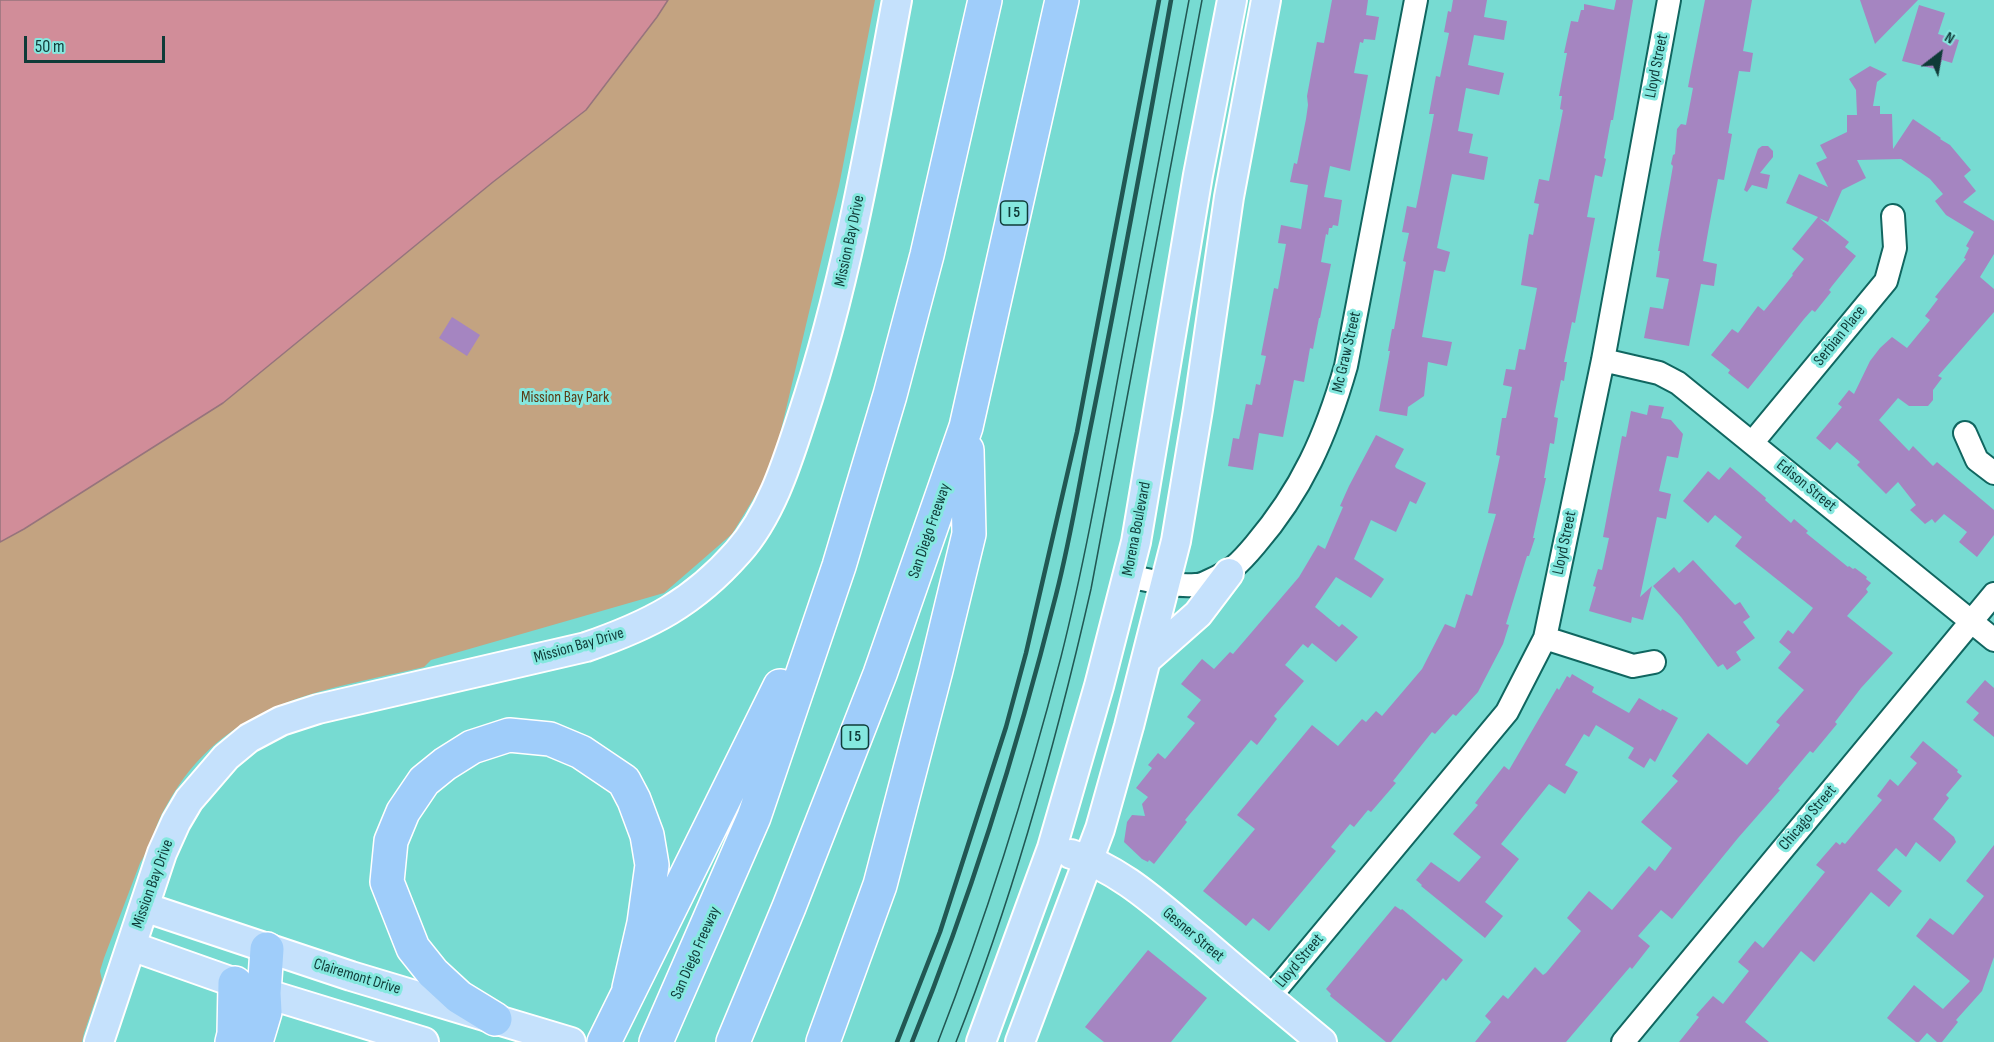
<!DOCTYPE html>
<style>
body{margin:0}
#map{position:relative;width:1994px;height:1042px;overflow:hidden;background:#77dbd2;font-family:"Sofia Sans Condensed",sans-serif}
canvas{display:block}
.north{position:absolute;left:1910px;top:24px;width:60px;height:60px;-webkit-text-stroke:4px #85e8df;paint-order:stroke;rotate:31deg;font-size:16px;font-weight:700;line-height:24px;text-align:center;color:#0f3b38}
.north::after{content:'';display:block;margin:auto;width:21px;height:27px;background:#0f3b38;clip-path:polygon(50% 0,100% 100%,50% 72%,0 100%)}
.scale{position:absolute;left:24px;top:36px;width:141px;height:27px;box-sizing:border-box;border:3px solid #0f3b38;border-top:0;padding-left:8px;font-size:18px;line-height:21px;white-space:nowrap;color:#0f3b38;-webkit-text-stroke:4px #85e8df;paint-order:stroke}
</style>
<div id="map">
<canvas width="1994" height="1042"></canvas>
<div class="north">N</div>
<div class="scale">50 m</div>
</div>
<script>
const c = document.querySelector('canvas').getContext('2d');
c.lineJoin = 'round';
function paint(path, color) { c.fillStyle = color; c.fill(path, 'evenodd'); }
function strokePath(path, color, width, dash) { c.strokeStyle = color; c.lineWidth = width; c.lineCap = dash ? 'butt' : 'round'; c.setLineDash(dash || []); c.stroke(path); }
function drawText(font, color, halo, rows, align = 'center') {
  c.font = font + ' "Sofia Sans Condensed",sans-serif'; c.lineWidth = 6; c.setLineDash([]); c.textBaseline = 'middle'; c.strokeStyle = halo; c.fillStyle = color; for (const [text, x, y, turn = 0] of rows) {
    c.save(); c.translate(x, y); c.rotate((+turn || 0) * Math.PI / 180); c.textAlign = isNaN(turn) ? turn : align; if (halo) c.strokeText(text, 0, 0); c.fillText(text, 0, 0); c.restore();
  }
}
paint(new Path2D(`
 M668,0H875L839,186L772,468L732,534L664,593L431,660L424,667C330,689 238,699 179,785C171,797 162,812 157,825C152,838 148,851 140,863L104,958L100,971L102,980L84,1033L82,1042H0V542L24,529L223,403L493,182L586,110L657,17Z`), '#c3a381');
const water = new Path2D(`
 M0,0H668L657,17L586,110L493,182L223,403L24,529L0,542Z`);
paint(water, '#d18d99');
strokePath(water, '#97747c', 1.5);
paint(new Path2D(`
 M1332,0H1368L1366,15L1379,17L1375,40L1364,39L1363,43L1360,42L1354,73L1368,75L1350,171L1330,166L1324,197L1342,200L1338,226L1333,225L1332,228H1329L1328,235L1326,234L1321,262L1331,264L1320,318H1319L1313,349L1310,348L1304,382L1294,380L1283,437L1259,433L1253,470L1228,466L1233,438L1239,439L1246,404L1252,405L1256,384L1260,385L1266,356L1261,355L1274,288L1278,289L1286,244L1278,243L1281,225L1301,229L1308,185L1290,182L1294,163L1297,164L1306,119L1308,105L1307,96L1317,42L1324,43Z
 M1453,0H1487L1484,17L1507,21L1504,40L1474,35L1468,65L1504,73L1499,95L1466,88L1458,131L1473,134L1469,153L1488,157L1484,180L1452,174L1437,248L1450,252L1445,272L1434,270L1422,337L1452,342L1447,366L1428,362L1424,396L1408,407L1407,416L1379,411L1390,351H1388L1392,329H1394L1406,262L1403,261L1409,233L1402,232L1407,206L1416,208L1421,183L1434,114H1429L1436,76L1440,77L1449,33L1444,32L1448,11L1451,12Z
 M1616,0H1633L1613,120H1611L1604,158L1606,159L1602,177L1595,175L1587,217L1595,218L1575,323L1572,322L1564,362H1567L1564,381L1561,380L1554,417L1558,418L1554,444L1550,443L1544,478H1546L1533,538H1535L1529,556H1527L1506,624L1509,625L1503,644L1478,692L1456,716L1453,714L1435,734L1432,732L1393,781L1396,783L1371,812L1368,810L1354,827L1350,824L1331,847L1336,851L1269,931L1253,918L1246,926L1203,891L1255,829L1237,815L1312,725L1338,746L1362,719L1366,722L1376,711L1382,716L1422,669L1445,624L1455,628L1466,594L1472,596L1496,514L1488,513L1500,456L1496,455L1502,418H1506L1512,387L1503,385L1506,369L1515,370L1519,349L1525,350L1537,288L1521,285L1529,234L1533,235L1539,204L1534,203L1539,179L1549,181L1563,110L1560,109L1562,96H1559L1567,53H1564L1571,21L1578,22L1581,10H1584V4L1614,10Z
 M1705,0H1752L1743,51L1753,53L1750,72L1739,71L1728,133L1732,134L1724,180L1718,179L1708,232L1703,261L1717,264L1714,286L1701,284L1689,346L1644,338L1650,307L1663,309L1669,279L1656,277L1660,251H1658L1673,166L1671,164L1673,155L1675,154L1677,129L1681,124L1686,125L1693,88L1688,87Z
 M1860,0H1918L1875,44Z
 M1919,5L1945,13L1938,34L1959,40L1952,63L1942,60L1939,70L1902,61Z
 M1870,66L1887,74L1877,82L1873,106H1880V114H1892L1893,149L1913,119L1941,138L1940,139L1950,145L1971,170L1964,176L1976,191L1963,202L1994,221V254L1980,277L1994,289V312L1938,376L1942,378L1933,390V400L1928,406H1909L1898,398L1879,420L1909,451L1913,446L1933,466L1937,462L1994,510V535L1977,557L1959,542L1967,532L1944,514L1935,523L1932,519L1925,524L1910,510L1916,505L1898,482L1886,494L1857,465L1860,462L1837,442L1830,450L1816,438L1842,407L1838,404L1849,390L1854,394L1870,361L1880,348L1892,337L1907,348L1930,320L1925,316L1938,299L1935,297L1966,259L1964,258L1969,248L1966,246L1974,232L1946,215L1935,201L1943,194L1930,179L1901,159L1857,160L1866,178L1842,190L1828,222L1819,218L1849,242L1845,247L1856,256L1832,286L1829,290L1831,292L1815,312L1812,310L1804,319L1748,389L1728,373L1730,370L1711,355L1732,329L1738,333L1758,306L1764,311L1793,275L1792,274L1804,259L1792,249L1818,217L1786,203L1799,174L1828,187L1816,163L1827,158L1820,145L1847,132V115H1857L1856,90L1849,79Z
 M1762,146H1768L1773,151V157L1760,173L1770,175L1767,189L1752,185L1747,192L1744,190L1758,149Z
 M452,317L480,335L467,356L439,338Z
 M1649,405L1664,407L1661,418L1671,420L1683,434L1678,458L1667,456L1659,491L1671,494L1666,519L1657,517L1640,597L1652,586L1643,620L1632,617L1631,623L1589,611L1596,587L1593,586L1598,569L1602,570L1609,538L1603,537L1622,436L1626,437L1631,411L1647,415Z
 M1376,435L1404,449L1395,466L1396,468L1426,483L1416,504L1410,501L1396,532L1371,520L1354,559L1384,579L1371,598L1336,577L1315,607L1339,627L1342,624L1358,637L1336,662L1312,643L1308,648L1303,644L1285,665L1304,681L1274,716L1277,719L1257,745L1251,740L1185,820L1187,822L1154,864L1149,860L1148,862L1142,859L1124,842L1127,822L1132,815L1145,816L1142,804L1148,797L1136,788L1152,768L1148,765L1158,753L1165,759L1195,723L1187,717L1201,700L1181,684L1202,659L1214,669L1230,652L1233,654L1299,577L1318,545L1325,549L1343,507L1340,506L1349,486Z
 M1730,467L1766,498L1765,500L1791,523L1794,519L1808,531L1806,533L1848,567L1849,566L1853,569L1855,568L1867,577L1866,579L1871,583L1866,589L1868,592L1847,616L1893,653L1861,688L1835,722L1837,724L1813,753L1810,751L1778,789L1780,790L1738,838L1672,919L1661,910L1638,936L1650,946L1632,969L1630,967L1566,1042H1475L1491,1022L1485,1016L1503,995L1508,999L1535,967L1543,975L1546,973L1581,931L1567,918L1589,891L1612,910L1649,866L1655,871L1672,848L1641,822L1678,781L1672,776L1708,733L1747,765L1780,725L1776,722L1804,690L1778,668L1791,652L1779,642L1788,630L1793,634L1813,608L1735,546L1742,537L1715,515L1708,523L1683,501L1708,471L1719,480Z
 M1693,560L1735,605L1740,602L1750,617L1743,622L1755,638L1736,652L1741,660L1727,670L1723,664L1718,667L1681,617L1653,586L1674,567L1679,573Z
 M1572,674L1594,687L1592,692L1629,713L1639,698L1661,711L1662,709L1678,718L1655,762L1650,758L1644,768L1628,758L1634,748L1596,725L1589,737L1584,734L1565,765L1578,772L1565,794L1549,784L1501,844L1519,859L1485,902L1503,916L1485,938L1421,886L1422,885L1416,880L1431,862L1459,882L1481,857L1453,834L1478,805L1475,803L1504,766L1509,770L1557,688L1559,690L1567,676L1570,678Z
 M1985,680L1994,688V737L1973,720L1979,713L1966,702Z
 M1923,741L1958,770L1957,772L1962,776L1946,795L1949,798L1933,819L1954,837L1956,842L1940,862L1916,842L1906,857L1896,848L1877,870L1902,891L1889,907L1871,892L1814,962L1801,951L1745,1022L1769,1042H1679L1699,1017L1696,1015L1713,996L1723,1004L1749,971L1738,962L1755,941L1763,948L1825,872L1816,865L1836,842L1840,845L1842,842L1845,844L1882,800L1877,796L1890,779L1898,786L1917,763L1910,757Z
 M1994,845V957L1982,991L1956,1020L1958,1022L1942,1042H1937L1927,1033L1919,1042H1916L1887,1018L1914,985L1943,1009L1970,981L1916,936L1930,918L1953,935L1984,896L1966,881Z
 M1395,906L1401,910L1402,909L1463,960L1446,981L1443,978L1391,1042H1386L1330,996L1331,994L1326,989Z
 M1148,950L1207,998L1171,1042H1104L1085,1027Z`), '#a585c1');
const minor = new Path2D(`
 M1603,360L1659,373L1678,383L1994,640
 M1965,433L1977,460L1994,473
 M1752,443L1886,281L1895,248L1893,216
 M1127,576C1149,580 1174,587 1196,585C1200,585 1205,583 1209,581C1232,571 1239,564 1255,545C1302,490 1326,436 1346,366L1416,0
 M1545,638L1633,666L1654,662
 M1269,998L1507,712L1545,638L1603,360L1669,0
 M1623,1042L1994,594`);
const major = new Path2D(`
 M1147,659L1198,614L1229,573
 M1071,854C1122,869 1162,909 1203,942C1242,976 1282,1009 1322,1042
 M144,907L351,976L571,1042
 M131,946L264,993L424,1042
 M99,1042L162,853L176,822L189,800L226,757L249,738L281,721L318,709L586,647C650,625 693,603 738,552C771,515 787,463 802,417C847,281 871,140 897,0
 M981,1042L1052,848L1099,686L1136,542L1198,175L1232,0
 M1020,1042L1100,829L1129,726L1176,541L1198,409L1229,197L1266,0`);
const highway = new Path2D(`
 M495,1019L459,997L433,973L413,948L387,882L391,841L403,812L424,781L445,764L472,747L509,735L550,739L581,752L624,781L634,800L647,835L652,865L644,923L629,988
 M232,1042L234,1034L235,983
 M256,1042L265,1012L264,993L267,949
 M604,1042L780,686
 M656,1042L754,817L839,566L890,395L927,255L985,0
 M733,1042L789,907L880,674L966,427L1062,0
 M823,1042L880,885L936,670L969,534L967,450`);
strokePath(minor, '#106660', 26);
strokePath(major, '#fff', 32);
strokePath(highway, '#fff', 36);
strokePath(minor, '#fff', 22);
strokePath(major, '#c5e1fc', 28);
strokePath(highway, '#9fcdfa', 33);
strokePath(new Path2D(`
 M938,1042C987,916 1027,788 1061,657C1084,565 1101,470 1118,377C1142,251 1165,126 1189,0
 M956,1042C1014,895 1056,743 1091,589L1202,0`), '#215753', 1.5);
strokePath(new Path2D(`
 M897,1042L940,932L1006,727L1026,653L1077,432L1159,0
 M912,1042C971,897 1018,746 1056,595C1071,537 1080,478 1092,420C1120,280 1146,140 1171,0`), '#215753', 4.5);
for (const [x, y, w] of [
 [1014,213,27],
 [855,737,27]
]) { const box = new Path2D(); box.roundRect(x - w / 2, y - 12, w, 24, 4.5); c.fillStyle = '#85e8df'; c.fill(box); strokePath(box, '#0f3b38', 1.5); }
drawText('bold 15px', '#0f3b38', null, [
 ["I 5",1014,213],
 ["I 5",855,737]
]);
drawText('16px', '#0f3b38', '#85e8df', [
 ["Lloyd Street",1657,66,-79],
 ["Mission Bay Drive",850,241,-78],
 ["Serbian Place",1840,336,-51],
 ["Mc Graw Street",1347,352,-77],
 ["Edison Street",1806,486,39],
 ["Morena Boulevard",1137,529,-79],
 ["San Diego Freeway",930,531,-71],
 ["Lloyd Street",1565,543,-78],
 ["Mission Bay Drive",579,646,-16],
 ["Chicago Street",1808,818,-50],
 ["Mission Bay Drive",153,884,-70],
 ["Gesner Street",1193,935,40],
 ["San Diego Freeway",696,953,-66],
 ["Lloyd Street",1300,961,-50],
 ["Clairemont Drive",357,977,17]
]);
drawText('16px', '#5a3b15', '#85e8df', [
 ["Mission Bay Park",565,398]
]);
</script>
